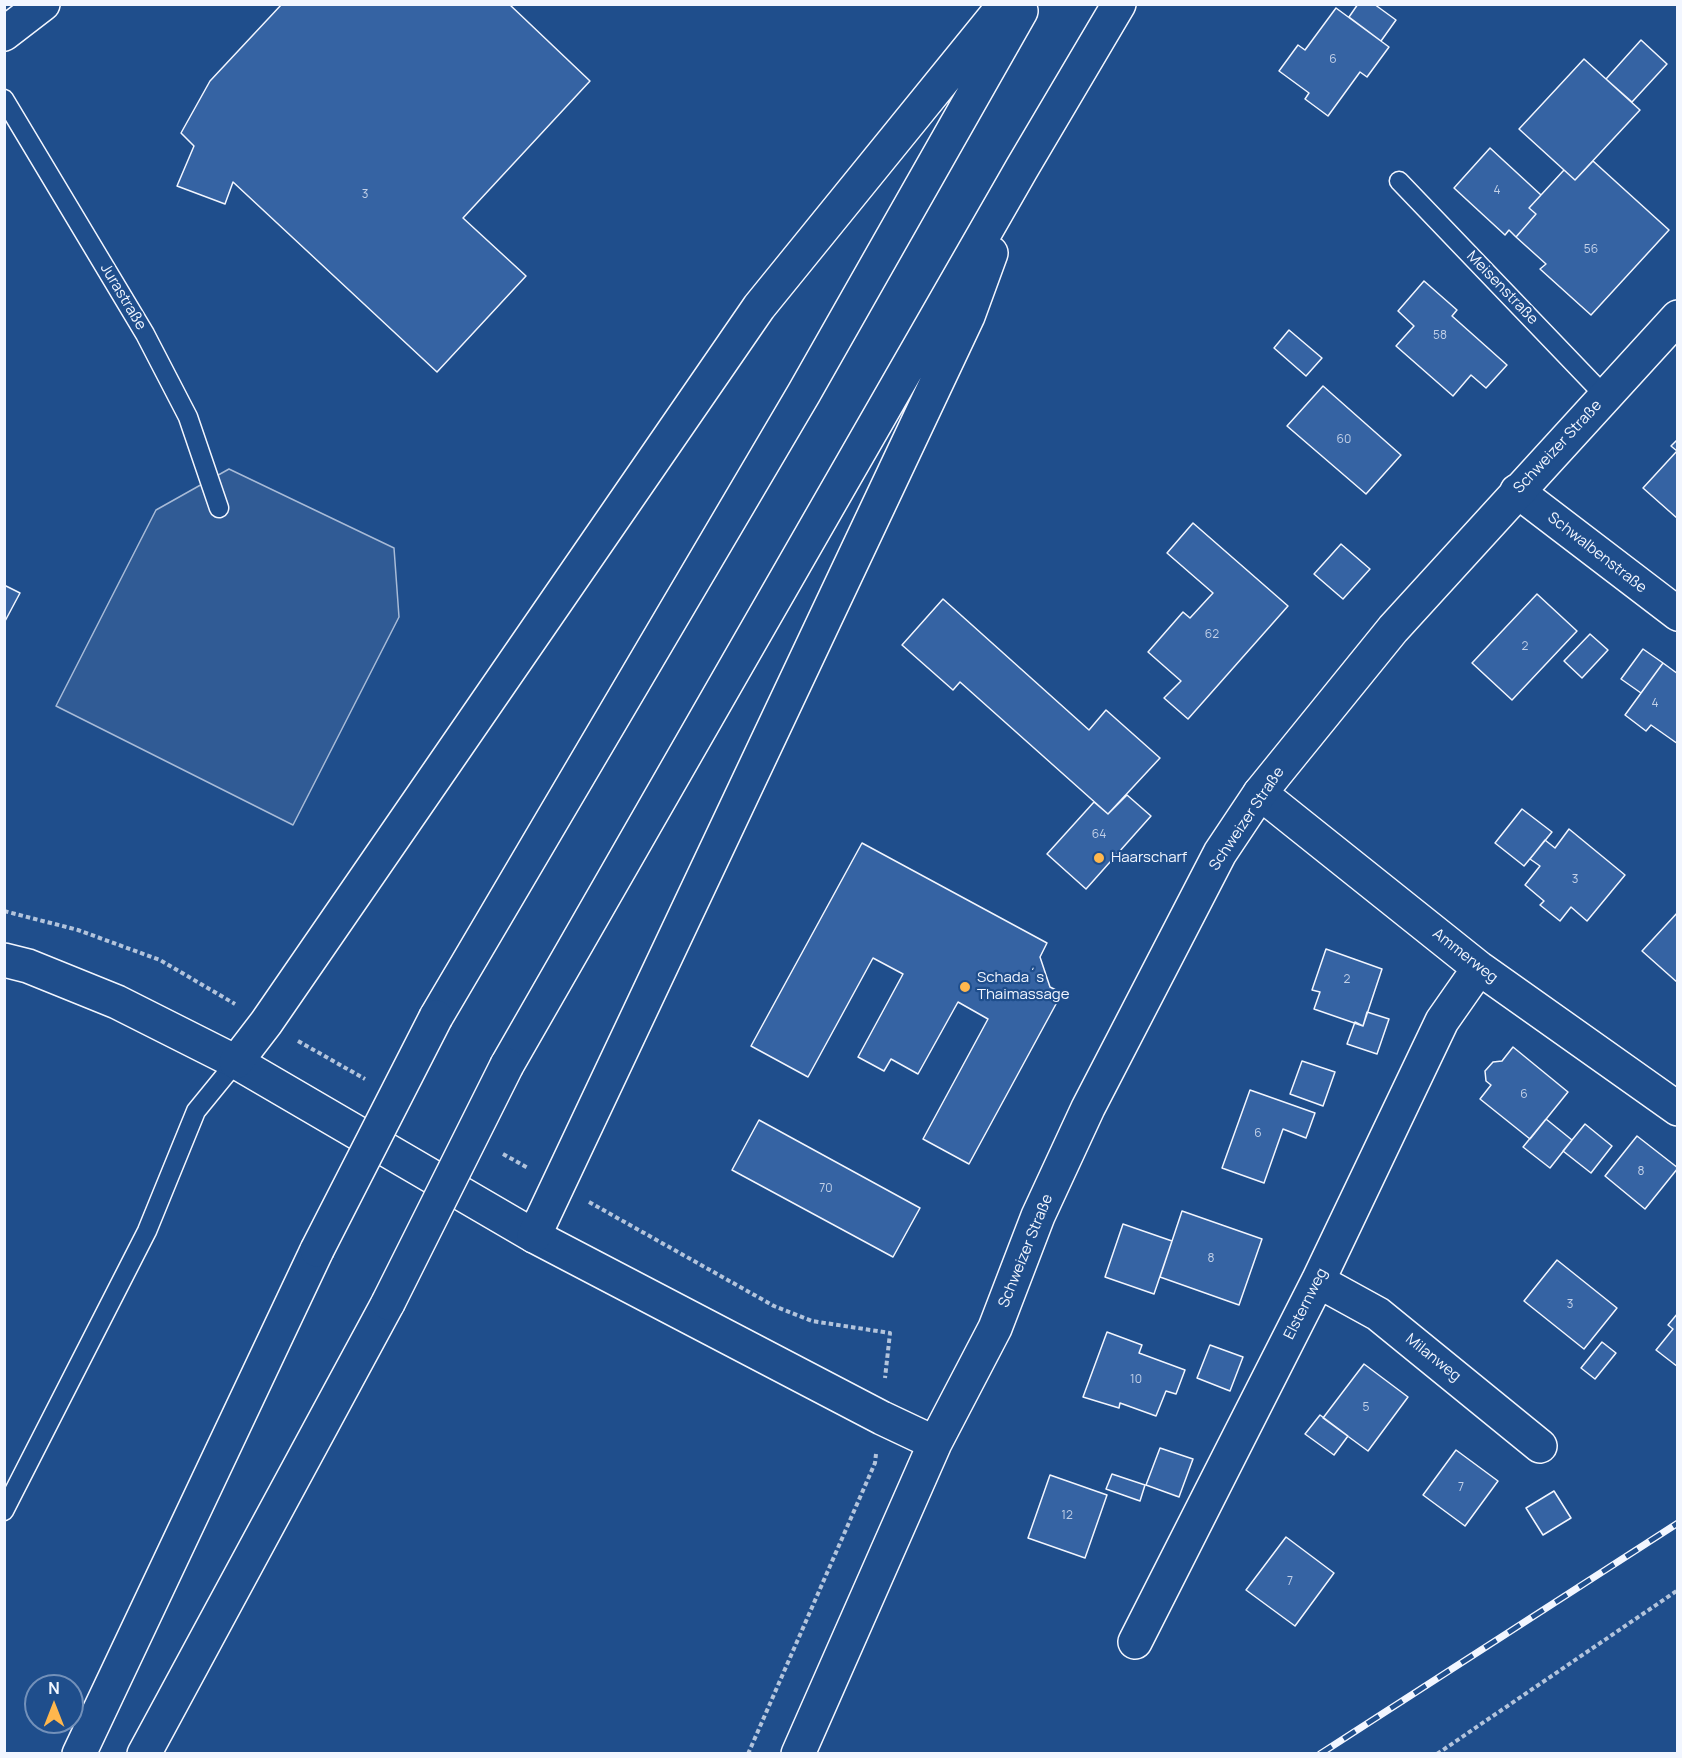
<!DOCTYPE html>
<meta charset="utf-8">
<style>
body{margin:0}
#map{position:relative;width:1682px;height:1758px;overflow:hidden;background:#1f4e8c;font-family:Manrope,sans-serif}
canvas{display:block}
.frame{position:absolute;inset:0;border:6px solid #f2f6ff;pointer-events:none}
.north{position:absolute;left:24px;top:1674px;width:60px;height:60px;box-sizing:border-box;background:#1f4e8c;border:2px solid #7391ba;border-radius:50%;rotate:0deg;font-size:16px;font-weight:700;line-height:24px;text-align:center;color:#f2f6ff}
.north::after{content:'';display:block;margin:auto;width:21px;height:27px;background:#ffb74d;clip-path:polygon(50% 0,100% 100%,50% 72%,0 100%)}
</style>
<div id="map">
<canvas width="1682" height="1758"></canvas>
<div class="frame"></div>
<div class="north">N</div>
</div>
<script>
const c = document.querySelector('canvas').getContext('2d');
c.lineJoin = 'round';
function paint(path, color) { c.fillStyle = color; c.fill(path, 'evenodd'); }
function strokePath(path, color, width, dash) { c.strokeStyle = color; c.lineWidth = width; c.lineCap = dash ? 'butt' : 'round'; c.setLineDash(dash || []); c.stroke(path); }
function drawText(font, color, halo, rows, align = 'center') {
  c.font = font + ' Manrope,sans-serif'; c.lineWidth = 4.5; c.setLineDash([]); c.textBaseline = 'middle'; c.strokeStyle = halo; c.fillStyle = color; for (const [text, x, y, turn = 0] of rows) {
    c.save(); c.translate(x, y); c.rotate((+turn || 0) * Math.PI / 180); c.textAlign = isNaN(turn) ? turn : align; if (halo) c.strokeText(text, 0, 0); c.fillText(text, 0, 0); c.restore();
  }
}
const parking = new Path2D(`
 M229,469L394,548L399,617L293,825L56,706L156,510Z`);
paint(parking, '#305b95');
strokePath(parking, '#a8bbd7', 1.5);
const building = new Path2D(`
 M282,4H509L590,81L463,218L526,276L437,372L233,182L225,204L177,186L194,146L181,133L210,81Z
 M1358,4H1374L1396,20L1381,41L1349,17Z
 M1336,8L1389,47L1367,77L1360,72L1328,116L1305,99L1309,93L1279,71L1298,45L1305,50Z
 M1641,40L1667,64L1632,102L1606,79Z
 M1584,59L1640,110L1575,180L1519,129Z
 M1490,148L1541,195L1529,208L1536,214L1516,237L1509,230L1505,235L1454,188Z
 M1593,161L1669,230L1591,315L1540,269L1546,264L1516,237L1536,214L1529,208L1564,170L1575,180Z
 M1424,281L1457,310L1452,316L1507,365L1486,388L1471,375L1453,396L1396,346L1414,326L1398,311Z
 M1289,330L1322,358L1306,376L1274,348Z
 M1323,386L1401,455L1366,494L1287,426Z
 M1678,439V519L1643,488L1677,451L1671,446Z
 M1193,523L1288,606L1188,719L1164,698L1181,681L1148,652L1183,612L1190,618L1213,593L1167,553Z
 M1341,544L1370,569L1343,599L1314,574Z
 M4,585L20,593L4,623Z
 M1537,594L1577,631L1512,700L1472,663Z
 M943,599L1089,730L1106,710L1160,758L1108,814L960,682L953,690L902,645Z
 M1590,634L1608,650L1582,678L1564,661Z
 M1643,649L1663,663L1641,693L1621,679Z
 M1663,663L1678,674V744L1651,725L1646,731L1625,715Z
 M1127,795L1151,816L1086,889L1047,854L1094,802L1108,814Z
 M1522,809L1552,832L1524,866L1495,843Z
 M1569,829L1625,875L1587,921L1571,907L1560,921L1540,905L1544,901L1525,885L1540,866L1530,859L1545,840L1555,848Z
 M862,843L1047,943L1040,957L1050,987L1062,993L969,1164L923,1139L988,1019L958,1002L918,1074L891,1059L884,1071L858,1057L903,974L873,958L808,1077L751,1046Z
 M1678,912V983L1642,951Z
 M1326,949L1382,969L1363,1026L1314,1009L1320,992L1312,990Z
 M1367,1012L1389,1019L1377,1054L1347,1044L1355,1022L1363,1026Z
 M1513,1047L1568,1092L1530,1139L1480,1099L1491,1085L1486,1081L1485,1071L1493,1062L1502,1061Z
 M1302,1061L1335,1072L1323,1106L1290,1094Z
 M1250,1090L1315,1113L1306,1138L1283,1129L1264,1183L1222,1168Z
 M1546,1119L1572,1140L1550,1168L1523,1147Z
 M759,1120L920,1208L893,1257L732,1170Z
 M1585,1124L1612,1146L1591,1173L1563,1151Z
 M1637,1136L1678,1168L1645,1209L1605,1176Z
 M1182,1211L1262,1239L1239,1305L1160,1277Z
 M1123,1224L1172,1241L1154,1294L1105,1277Z
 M1557,1260L1617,1308L1584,1349L1524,1301Z
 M1678,1313V1367L1656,1350L1673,1329L1668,1325Z
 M1107,1332L1142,1345L1139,1353L1185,1370L1176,1394L1166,1391L1156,1416L1120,1403L1119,1408L1083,1397Z
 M1602,1342L1616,1353L1595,1379L1581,1368Z
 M1210,1345L1243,1357L1230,1391L1197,1378Z
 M1364,1364L1408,1397L1368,1451L1323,1418Z
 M1320,1415L1348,1436L1334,1455L1305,1434Z
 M1160,1448L1193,1459L1179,1497L1146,1485Z
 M1456,1450L1498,1481L1465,1526L1423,1495Z
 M1112,1474L1145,1485L1140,1501L1106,1489Z
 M1050,1475L1107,1495L1085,1558L1028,1538Z
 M1554,1491L1571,1518L1543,1535L1526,1508Z
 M1286,1537L1334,1573L1295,1626L1246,1590Z`);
paint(building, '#3563a3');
strokePath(building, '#f2f6ff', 1.5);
const lane = new Path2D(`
 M4,99L145,334L188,417L219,508
 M1399,181L1605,396
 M4,1511L147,1231L196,1111L236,1062`);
const street = new Path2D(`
 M4,34L43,4
 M1517,491L1678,614
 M1260,793L1479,968L1678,1109
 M1318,1281L1378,1314L1540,1446
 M1135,1642L1318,1281L1442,1021L1479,968`);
const secondary = new Path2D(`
 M4,960L28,966L117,1002L236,1062L534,1236L882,1418L935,1443
 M798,1754L935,1443L995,1328L1038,1216L1088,1108L1220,853L1260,793L1393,629L1678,317`);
const highway = new Path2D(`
 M436,1017L804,393L1021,11
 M236,1062L266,1023L759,307L1005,4
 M507,1065L1022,168L1119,4
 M534,1236L968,316L991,253
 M79,1754L317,1250
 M144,1754L388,1303`);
strokePath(lane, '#f2f6ff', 21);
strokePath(street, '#f2f6ff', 36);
strokePath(secondary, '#f2f6ff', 36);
strokePath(highway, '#f2f6ff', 36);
strokePath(new Path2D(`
 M4,911L78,930L160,960L235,1004
 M298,1041L365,1079
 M503,1154L528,1168
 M589,1202L774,1306L812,1321L890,1333L885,1378
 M748,1754L875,1463L876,1454
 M1437,1754L1678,1590`), '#b3c4dc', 4, [4.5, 3]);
strokePath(lane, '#1f4e8c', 18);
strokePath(street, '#1f4e8c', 33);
strokePath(secondary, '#1f4e8c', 33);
strokePath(highway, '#1f4e8c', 33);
const rail = new Path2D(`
 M1320,1754L1678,1523`);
strokePath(rail, '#f2f6ff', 7);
strokePath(rail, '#1f4e8c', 4.5, [14]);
const highwayBridge = new Path2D(`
 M317,1250L436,1017
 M388,1303L507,1065`);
strokePath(highwayBridge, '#f2f6ff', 36, []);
strokePath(highwayBridge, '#1f4e8c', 33);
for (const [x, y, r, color] of [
 [1099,858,6,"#ffb74d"],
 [965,987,6,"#ffb74d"]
]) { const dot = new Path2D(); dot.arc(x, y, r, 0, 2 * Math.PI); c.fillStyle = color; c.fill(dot); strokePath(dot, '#1f4e8c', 2); }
drawText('12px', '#c3d1e8', null, [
 ["6",1333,60],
 ["4",1497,191],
 ["3",365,195],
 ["56",1591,250],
 ["58",1440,336],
 ["60",1344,440],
 ["62",1212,635],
 ["2",1525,647],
 ["4",1655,704],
 ["64",1099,835],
 ["3",1575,880],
 ["2",1347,980],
 ["6",1524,1095],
 ["6",1258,1134],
 ["8",1641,1172],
 ["70",826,1189],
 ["8",1211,1259],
 ["3",1570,1305],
 ["10",1136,1380],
 ["5",1366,1408],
 ["7",1461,1488],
 ["12",1067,1516],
 ["7",1290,1582]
]);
drawText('15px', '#f2f6ff', '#1f4e8c', [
 ["Meisenstraße",1502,288,46],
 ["Jurastraße",123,297,59],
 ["Schweizer Straße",1558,447,-47],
 ["Schwalbenstraße",1597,553,38],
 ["Schweizer Straße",1247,819,-56],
 ["Ammerweg",1465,956,38],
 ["Schweizer Straße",1026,1251,-68],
 ["Elsternweg",1306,1304,-63],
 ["Milanweg",1433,1358,39]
]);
drawText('15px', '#f2f6ff', '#1f4e8c', [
 ["Haarscharf",1111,858],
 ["Schada´s",977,978],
 ["Thaimassage",977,995]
], 'left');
</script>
